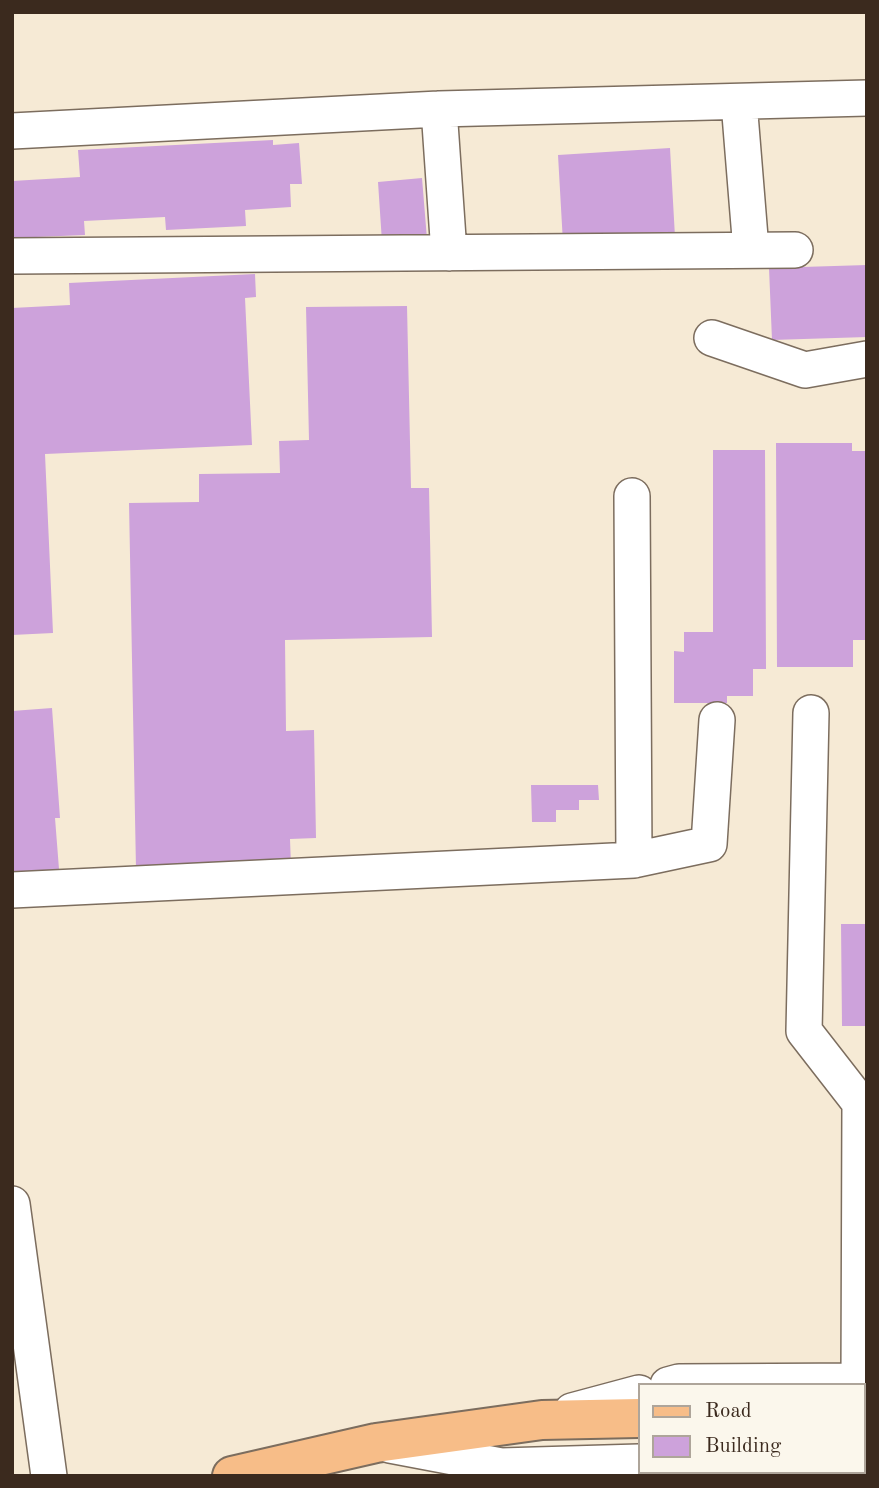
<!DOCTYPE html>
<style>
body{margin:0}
#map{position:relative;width:879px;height:1488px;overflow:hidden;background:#f6ead5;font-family:"Old Standard TT",serif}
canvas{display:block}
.frame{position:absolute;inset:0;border:14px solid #3b2a1e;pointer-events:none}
.legend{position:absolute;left:638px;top:1383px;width:228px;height:91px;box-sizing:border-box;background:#fbf7ec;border:2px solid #aea59a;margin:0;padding:9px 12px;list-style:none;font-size:21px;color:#3b2a1e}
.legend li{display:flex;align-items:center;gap:14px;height:35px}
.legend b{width:35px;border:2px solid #aea59a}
</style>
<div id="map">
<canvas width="879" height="1488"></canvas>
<div class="frame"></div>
<ul class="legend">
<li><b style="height:9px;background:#f7bd88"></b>Road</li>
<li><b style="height:19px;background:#cda2db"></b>Building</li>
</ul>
</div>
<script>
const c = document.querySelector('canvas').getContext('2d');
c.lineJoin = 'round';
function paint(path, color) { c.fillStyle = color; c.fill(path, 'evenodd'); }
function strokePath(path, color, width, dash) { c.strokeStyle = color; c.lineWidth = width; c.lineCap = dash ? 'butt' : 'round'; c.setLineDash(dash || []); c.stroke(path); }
paint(new Path2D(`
 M273,140V145L299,143L302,184H290L291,207L245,210L246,226L166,230L165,217L84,221L85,235L12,238V181L80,177L78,150Z
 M670,148L675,237L563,243L558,155Z
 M422,178L427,239L382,242L378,182Z
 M867,265V337L772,340L769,268Z
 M255,274L256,297L245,298L252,445L45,454L53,633L12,635V308L70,305L69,283Z
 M407,306L411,488H429L432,637L285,640L286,731L314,730L316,838L290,839L291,866L136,869L129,503L199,502V474L280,473L279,441L309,440L306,307Z
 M776,443H852V451H867V640H853V667H777Z
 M713,450H765L766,669H753V696H727V703H674V651L684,652V632H713Z
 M52,708L60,818H55L60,882L12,885V711Z
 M531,785H598L599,800H579V810H556V822H532Z
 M841,924H867V1026H842Z`), '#cda2db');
const minor = new Path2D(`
 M739,102L751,250
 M439,109L449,253
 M12,131L439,109L867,98
 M12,256L795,250
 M712,338L805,370L867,359
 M632,496L634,860
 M811,713L804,1031L860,1103L859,1381
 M12,890L634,860L709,844L717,720
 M12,1204L49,1476
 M668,1385L679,1382L867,1381
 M572,1411L639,1393
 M390,1445L501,1466L639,1462`);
const major = new Path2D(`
 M863,1415H867
 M232,1476L376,1443L542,1420L639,1418`);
strokePath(minor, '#7c6d5e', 38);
strokePath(major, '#7c6d5e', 42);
strokePath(minor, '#fff', 35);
strokePath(major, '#f7bd88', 38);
</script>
